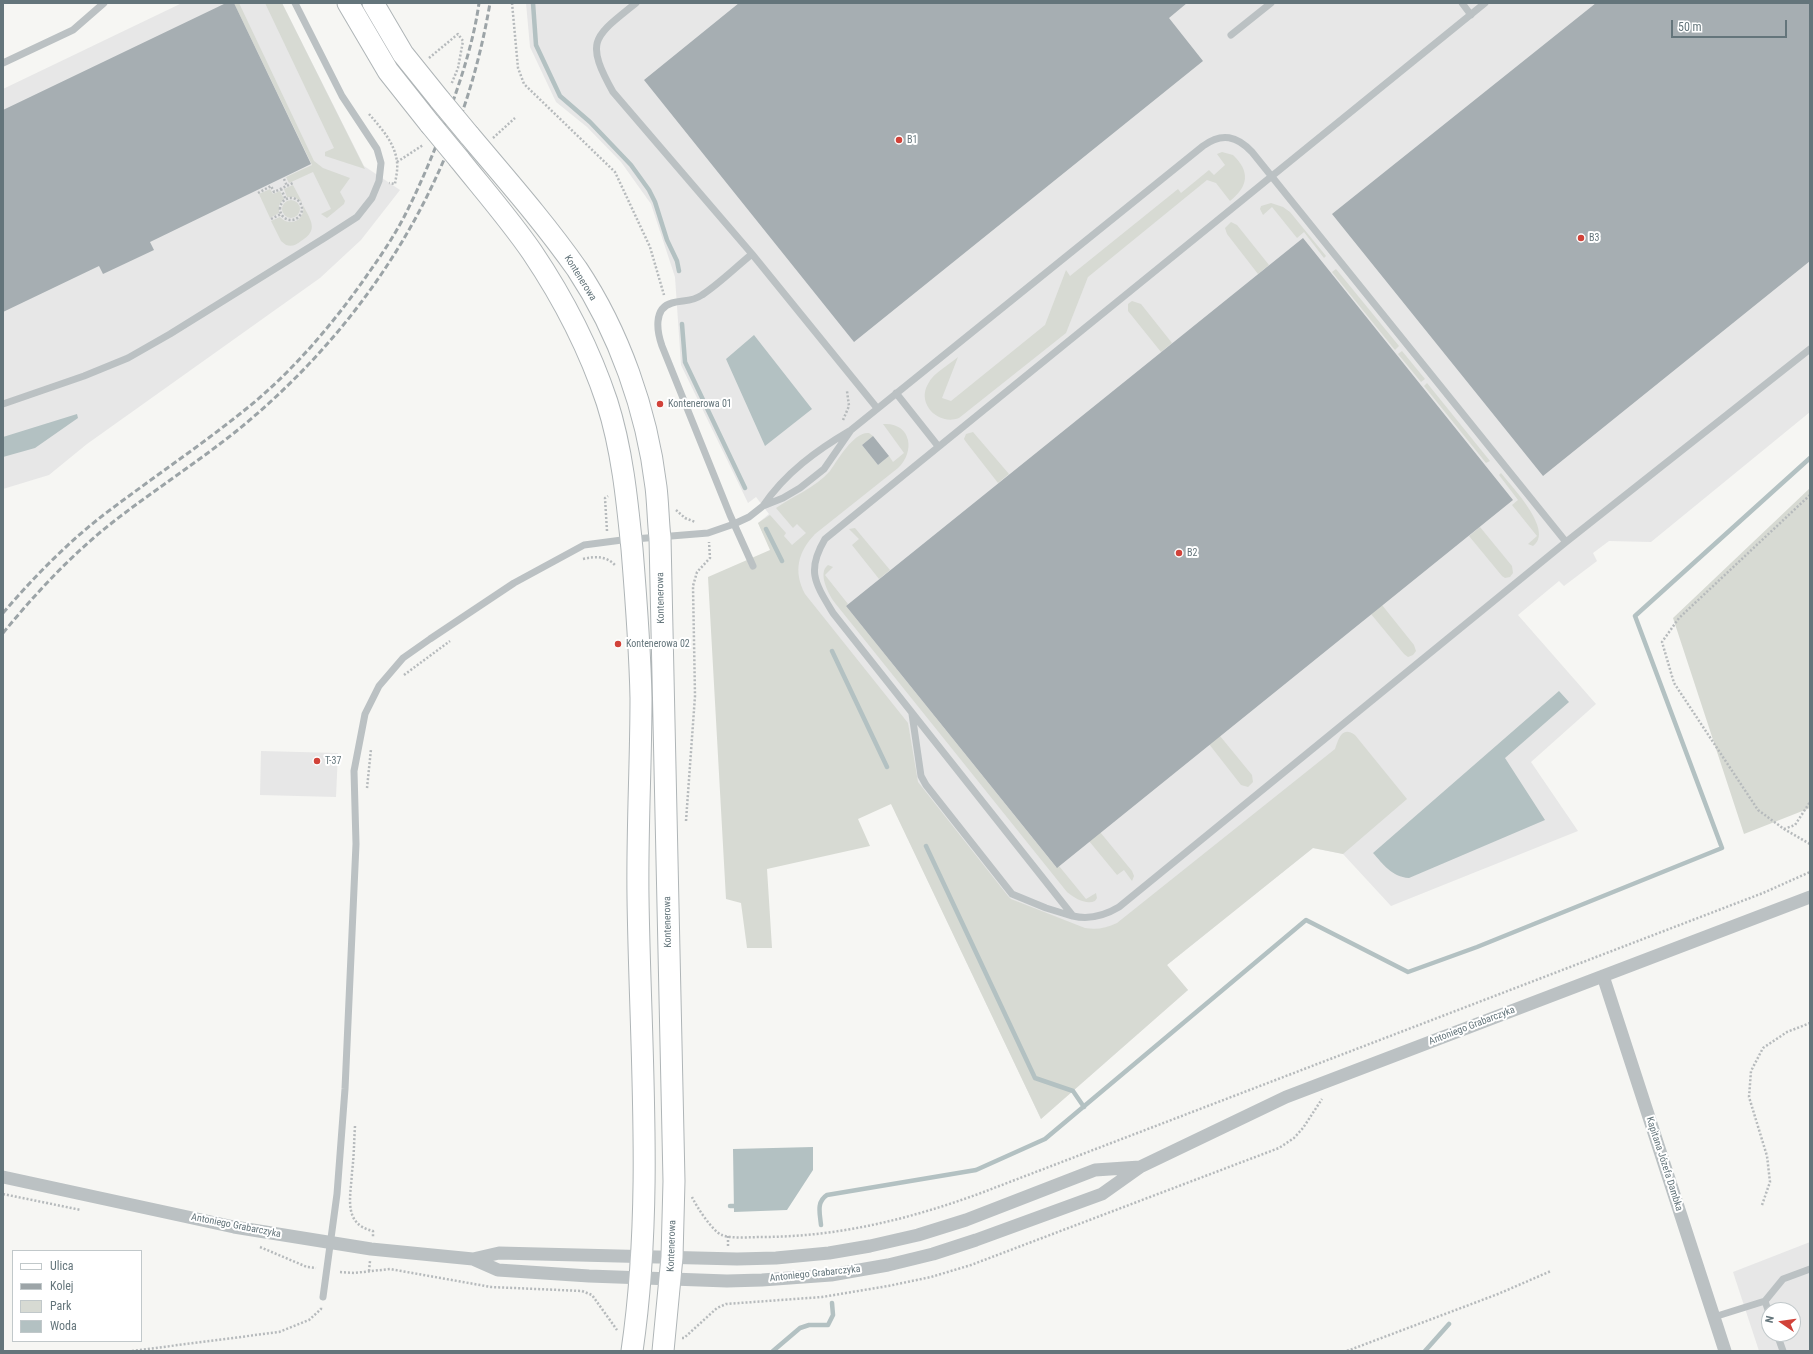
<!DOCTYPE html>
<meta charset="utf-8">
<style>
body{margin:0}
#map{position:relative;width:1813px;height:1354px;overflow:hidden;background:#f6f6f3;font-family:"Roboto Condensed",sans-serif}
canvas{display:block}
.frame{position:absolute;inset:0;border:4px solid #64757b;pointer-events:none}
.legend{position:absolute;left:12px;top:1250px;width:130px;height:92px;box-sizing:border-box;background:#fff;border:1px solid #c1c8ca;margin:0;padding:5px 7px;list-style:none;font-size:12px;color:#64757b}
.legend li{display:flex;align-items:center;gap:8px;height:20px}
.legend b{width:20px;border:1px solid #c1c8ca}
.north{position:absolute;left:1761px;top:1302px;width:40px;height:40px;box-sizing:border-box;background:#fff;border:1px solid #c1c8ca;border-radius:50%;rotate:283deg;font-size:11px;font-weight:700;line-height:16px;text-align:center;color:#64757b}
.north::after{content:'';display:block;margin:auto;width:14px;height:18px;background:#d14239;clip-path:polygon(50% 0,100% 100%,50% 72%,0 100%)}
.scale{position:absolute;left:1671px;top:20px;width:116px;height:18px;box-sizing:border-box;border:2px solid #64757b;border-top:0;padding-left:5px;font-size:12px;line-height:14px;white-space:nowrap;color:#64757b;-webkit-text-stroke:3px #fff;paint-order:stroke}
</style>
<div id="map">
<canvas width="1813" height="1354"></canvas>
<div class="frame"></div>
<ul class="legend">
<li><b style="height:5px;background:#fff"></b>Ulica</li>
<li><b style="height:5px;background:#9ca4a7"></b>Kolej</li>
<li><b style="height:11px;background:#d7dad3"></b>Park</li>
<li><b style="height:11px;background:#b3c1c2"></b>Woda</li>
</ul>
<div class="north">N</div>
<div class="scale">50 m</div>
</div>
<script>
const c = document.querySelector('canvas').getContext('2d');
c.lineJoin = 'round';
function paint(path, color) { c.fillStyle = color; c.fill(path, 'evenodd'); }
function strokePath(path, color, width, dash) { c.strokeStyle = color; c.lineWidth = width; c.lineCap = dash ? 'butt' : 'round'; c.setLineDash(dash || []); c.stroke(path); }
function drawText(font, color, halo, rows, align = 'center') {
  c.font = font + ' "Roboto Condensed",sans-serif'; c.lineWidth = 4; c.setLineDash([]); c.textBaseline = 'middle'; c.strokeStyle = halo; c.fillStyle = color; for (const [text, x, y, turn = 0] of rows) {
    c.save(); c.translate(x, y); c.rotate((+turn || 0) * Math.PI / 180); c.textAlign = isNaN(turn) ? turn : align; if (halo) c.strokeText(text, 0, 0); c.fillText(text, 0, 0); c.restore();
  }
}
paint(new Path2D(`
 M182,3H282L364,166L400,190L361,240L320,278L87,444L49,475L3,489V89Z
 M526,3H1810V412L1651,542L1609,541L1593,553L1597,561L1564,586L1559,581L1518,615L1596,704L1531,762L1578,831L1391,906L1343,854L1313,848L1167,965L1188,990L1041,1119L758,523L769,514L756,497L748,503L681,365L675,277L651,204L621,162L587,127L556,102L530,47Z
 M261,751L338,753L336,797L260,795Z
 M1810,1242V1351H1759L1733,1272ZM1769,1310H1793V1334H1769Z`), '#e7e7e7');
paint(new Path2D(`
 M234,3H239L314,161L323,168L350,178L316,166L350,178L340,192L345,201L344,204L327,218L321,214L331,209L313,172L289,183L286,177L312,165Z
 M265,3H282L365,169L325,156V152L334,148Z
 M1222,152L1233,155C1250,171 1249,186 1230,201L1216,183L1207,180L1088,277L1066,333L959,418C939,426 916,404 928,384C933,373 949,365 958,357L942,398L951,401L1045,325L1066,270L1070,276L1178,189L1181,193L1209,170L1214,175L1225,165L1217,154Z
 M293,185L302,202L294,197H287L284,189Z
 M270,189L273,194L280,191L284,199L279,205V213L270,218L259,194Z
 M282 209a9 9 0 1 1 18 0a9 9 0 1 1-18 0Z
 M1271,203L1283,207L1290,212L1326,256L1324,258L1304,232L1297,238L1272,207L1263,215L1260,209L1261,206Z
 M303,205C311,221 319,230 301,241C296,245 292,247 286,245L281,241L271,221L280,217C290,228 306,220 303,205Z
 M1231,222L1237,225L1269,265L1258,274L1227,234L1225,228Z
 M1336,269L1399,346L1395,350L1332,272Z
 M1132,301L1141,304L1172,343L1161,352L1128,311V304Z
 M1402,351L1425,379L1421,382L1398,354Z
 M1427,383L1490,461L1486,463L1424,386Z
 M883,424C911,422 916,451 898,468L815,534C798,552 793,571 805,594L908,723L918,782L1008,896L1011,899L1085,928C1097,930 1106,928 1117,923L1335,749C1339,738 1342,726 1355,735L1407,799L1343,854L1313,848L1167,965L1188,990L1041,1119L891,804L858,819L870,846L767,869L772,948H747L741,903L726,899L708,577L770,550L758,523L770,515L786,533L784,536L792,545L806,533L797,524L793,528L776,508C793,496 815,488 830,471C837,461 854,431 869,433L873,436L862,445L878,465L889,456L893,462L904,453Z
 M973,432L1009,474L998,483L966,442L964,439L966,434Z
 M1501,473C1511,486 1555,531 1533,546L1528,544L1537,536L1512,505L1518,500L1499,475Z
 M1810,488V808L1744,834L1673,618Z
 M1480,527L1512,566L1513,573L1510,577L1505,578L1502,576L1469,536Z
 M855,528L890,570L879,579L852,545L859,539L849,529Z
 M828,565L833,567L825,575L848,604L846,606L1056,867L1059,866L1086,899L1096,893L1097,898L1095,901C1086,905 1074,898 1067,892L835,603C829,595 817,573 828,565Z
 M1382,605L1414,645L1416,651L1413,655L1408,657L1404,654L1371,614Z
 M1220,736L1252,775L1253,782L1248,787L1241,785L1209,744Z
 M1100,832L1132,871L1134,876L1132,881L1124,870L1117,875L1089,841Z`), '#d7dad3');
paint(new Path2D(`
 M754,335L812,409L765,446L726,359Z
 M77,414L78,418L35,448L3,457V437Z
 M1559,691L1569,702L1505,758L1545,820L1409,878C1392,877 1383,864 1373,853Z
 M813,1147V1170L787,1210L734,1212L733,1149Z`), '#b3c1c2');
strokePath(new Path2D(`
 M533,3L536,45L560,96L590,122L631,165L649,190L655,202L667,240L677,261L679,271
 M682,324L685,362L745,488
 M766,529L782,561
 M832,651L887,767
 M926,846L1035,1078L1073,1091L1084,1107
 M730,1206H734
 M821,1225C820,1214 816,1202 827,1195L976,1170L1045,1139L1306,920L1408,972L1477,947L1722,848L1635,616L1810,458
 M773,1351L800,1328L809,1325H828L833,1315L832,1303
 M1425,1351L1449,1324`), '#b3c1c2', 4.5);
paint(new Path2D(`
 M226,3H234L311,164L150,242L154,250L103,274L99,266L3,312V110Z
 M739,3H1187L1169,18L1203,61L854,342L644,80Z
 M1596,3H1810V261L1543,476L1332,214Z
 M1303,238L1513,500L1057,868L846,606Z
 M873,436L889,456L878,465L862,445Z`), '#a6aeb2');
const primary = new Path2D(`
 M348,3L388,71L430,124
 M373,3L403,54L440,100
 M469,135C506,179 544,222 577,269C619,332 647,411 656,487C658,503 658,521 660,538L674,1181L672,1257L663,1351
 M459,159C483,189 510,220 532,252C563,298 589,348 607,402C622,449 627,499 632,549C636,598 640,648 641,698C641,764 637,831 638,897C640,1048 654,1201 632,1351`);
strokePath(primary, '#afb5b7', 23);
strokePath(new Path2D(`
 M512,3L518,68L524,84L615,172L650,247L664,295
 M429,58L458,34L463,41L458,68L451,85
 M369,114C381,128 395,143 397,162C398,169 396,177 395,184L389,183
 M493,138L515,118
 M397,162L423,145
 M284,179L287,186
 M281,189L286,200
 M258,193L271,186L274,192L293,183
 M280 209a11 11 0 1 1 22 0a11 11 0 1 1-22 0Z
 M271,219L281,214
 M843,420L849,406L847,391
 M1810,495L1679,618L1662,642L1674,683L1758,810L1784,829L1810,844
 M676,510L685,518L695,522
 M607,531L605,498L608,496
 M583,559C596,556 606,556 615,565
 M404,675L450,641
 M367,788L371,749
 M686,821L695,696L693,586L697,572L710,558L709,542
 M1784,829L1795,825L1810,802
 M355,1126C354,1142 354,1157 352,1172C351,1196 342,1224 373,1231V1237
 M3,1194L81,1210
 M692,1197C696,1206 713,1232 722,1235C731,1239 751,1237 761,1237C838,1237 910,1219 981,1193L1763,893L1810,872
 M1762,1205L1770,1182L1767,1156L1749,1097L1751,1071L1763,1048L1787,1032L1810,1023
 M728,1246V1236
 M260,1247L307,1267L316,1268
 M369,1271L370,1261
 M340,1272L354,1273L390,1269L491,1287L582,1291L592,1295L617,1330
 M682,1338H684L717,1308L726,1304L822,1297L888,1286L931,1277L971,1265L1279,1148L1294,1138L1303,1128L1322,1099
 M132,1351L279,1332L309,1320L321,1309V1306
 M1347,1351L1498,1294L1551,1271`), '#b6babc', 2.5, [2, 2]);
strokePath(new Path2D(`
 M636,3C594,37 584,40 613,92L752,254L877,408
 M1462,3L1471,15
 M1485,3L825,539C806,571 815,583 833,613L1073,916C1090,920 1104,916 1119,907L1566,542L1810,349
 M1231,35L1271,3
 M3,63L73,30L104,3
 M752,254C736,267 720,283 702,295C692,302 683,300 672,303C653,308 657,332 662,346L730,515L753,566
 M896,393L938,446
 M3,404L84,376L128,358L170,334L326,237L357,217L372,198L379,181L381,163L377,149L342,96L295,3
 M763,506C785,473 817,450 851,430L1203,146C1222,132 1237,136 1252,152L1566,542
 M912,714L921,776L926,785L1012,894L1046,908L1072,916
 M323,1297L337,1194L345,1089L356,844L354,771L365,714L379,686L403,658L430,639L514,583L584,545L622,540L708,533L734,524L749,517L763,506L783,498L800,488L824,469L851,430
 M1765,1301L1769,1313
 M1714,1317L1765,1301L1783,1279L1810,1269
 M1777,1334L1783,1351`), '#bbc1c3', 7);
strokePath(new Path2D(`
 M1603,976L1725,1351
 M3,1177L234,1227L371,1249L473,1259L498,1270L589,1276L727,1281L762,1280L831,1275L888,1265L933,1254L976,1240L1102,1194L1140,1167L1286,1097L1810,897
 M473,1259L499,1253L737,1259L776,1258L829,1253L870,1246L918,1235L966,1220L1095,1170L1140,1167`), '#bbc1c3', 13);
strokePath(primary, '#fff', 21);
strokePath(new Path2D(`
 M3,613C34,577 68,542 106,513C151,479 197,448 241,413C291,374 334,323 370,271C382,254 394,236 404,217C422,182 437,145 451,107C463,73 474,39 479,3
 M3,633C36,593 72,554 113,522C154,490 198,462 239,429C372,320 461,174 490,3`), '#9ca4a7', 3, [6, 3]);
const primaryBridge = new Path2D(`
 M440,100L469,135
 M430,124L459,159`);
strokePath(primaryBridge, '#afb5b7', 23, []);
strokePath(primaryBridge, '#fff', 21);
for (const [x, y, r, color] of [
 [899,140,4,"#d14239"],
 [1581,238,4,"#d14239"],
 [660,404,4,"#d14239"],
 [1179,553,4,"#d14239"],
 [618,644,4,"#d14239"],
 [317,761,4,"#d14239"]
]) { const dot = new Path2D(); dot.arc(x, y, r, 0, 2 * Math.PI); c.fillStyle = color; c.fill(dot); strokePath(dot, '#fff', 1.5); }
drawText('10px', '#64757b', '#fff', [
 ["B1",907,140],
 ["B3",1589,238],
 ["Kontenerowa 01",668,404],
 ["B2",1187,553],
 ["Kontenerowa 02",626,644],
 ["T-37",325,761]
], 'left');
drawText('10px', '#64757b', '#fff', [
 ["Kontenerowa",580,278,58],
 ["Kontenerowa",661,598,-91],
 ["Kontenerowa",668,922,-91],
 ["Antoniego Grabarczyka",1472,1026,-21],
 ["Kapitana Józefa Dambka",1664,1164,72],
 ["Antoniego Grabarczyka",236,1226,11],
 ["Kontenerowa",672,1246,-88],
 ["Antoniego Grabarczyka",815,1274,-6]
]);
</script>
